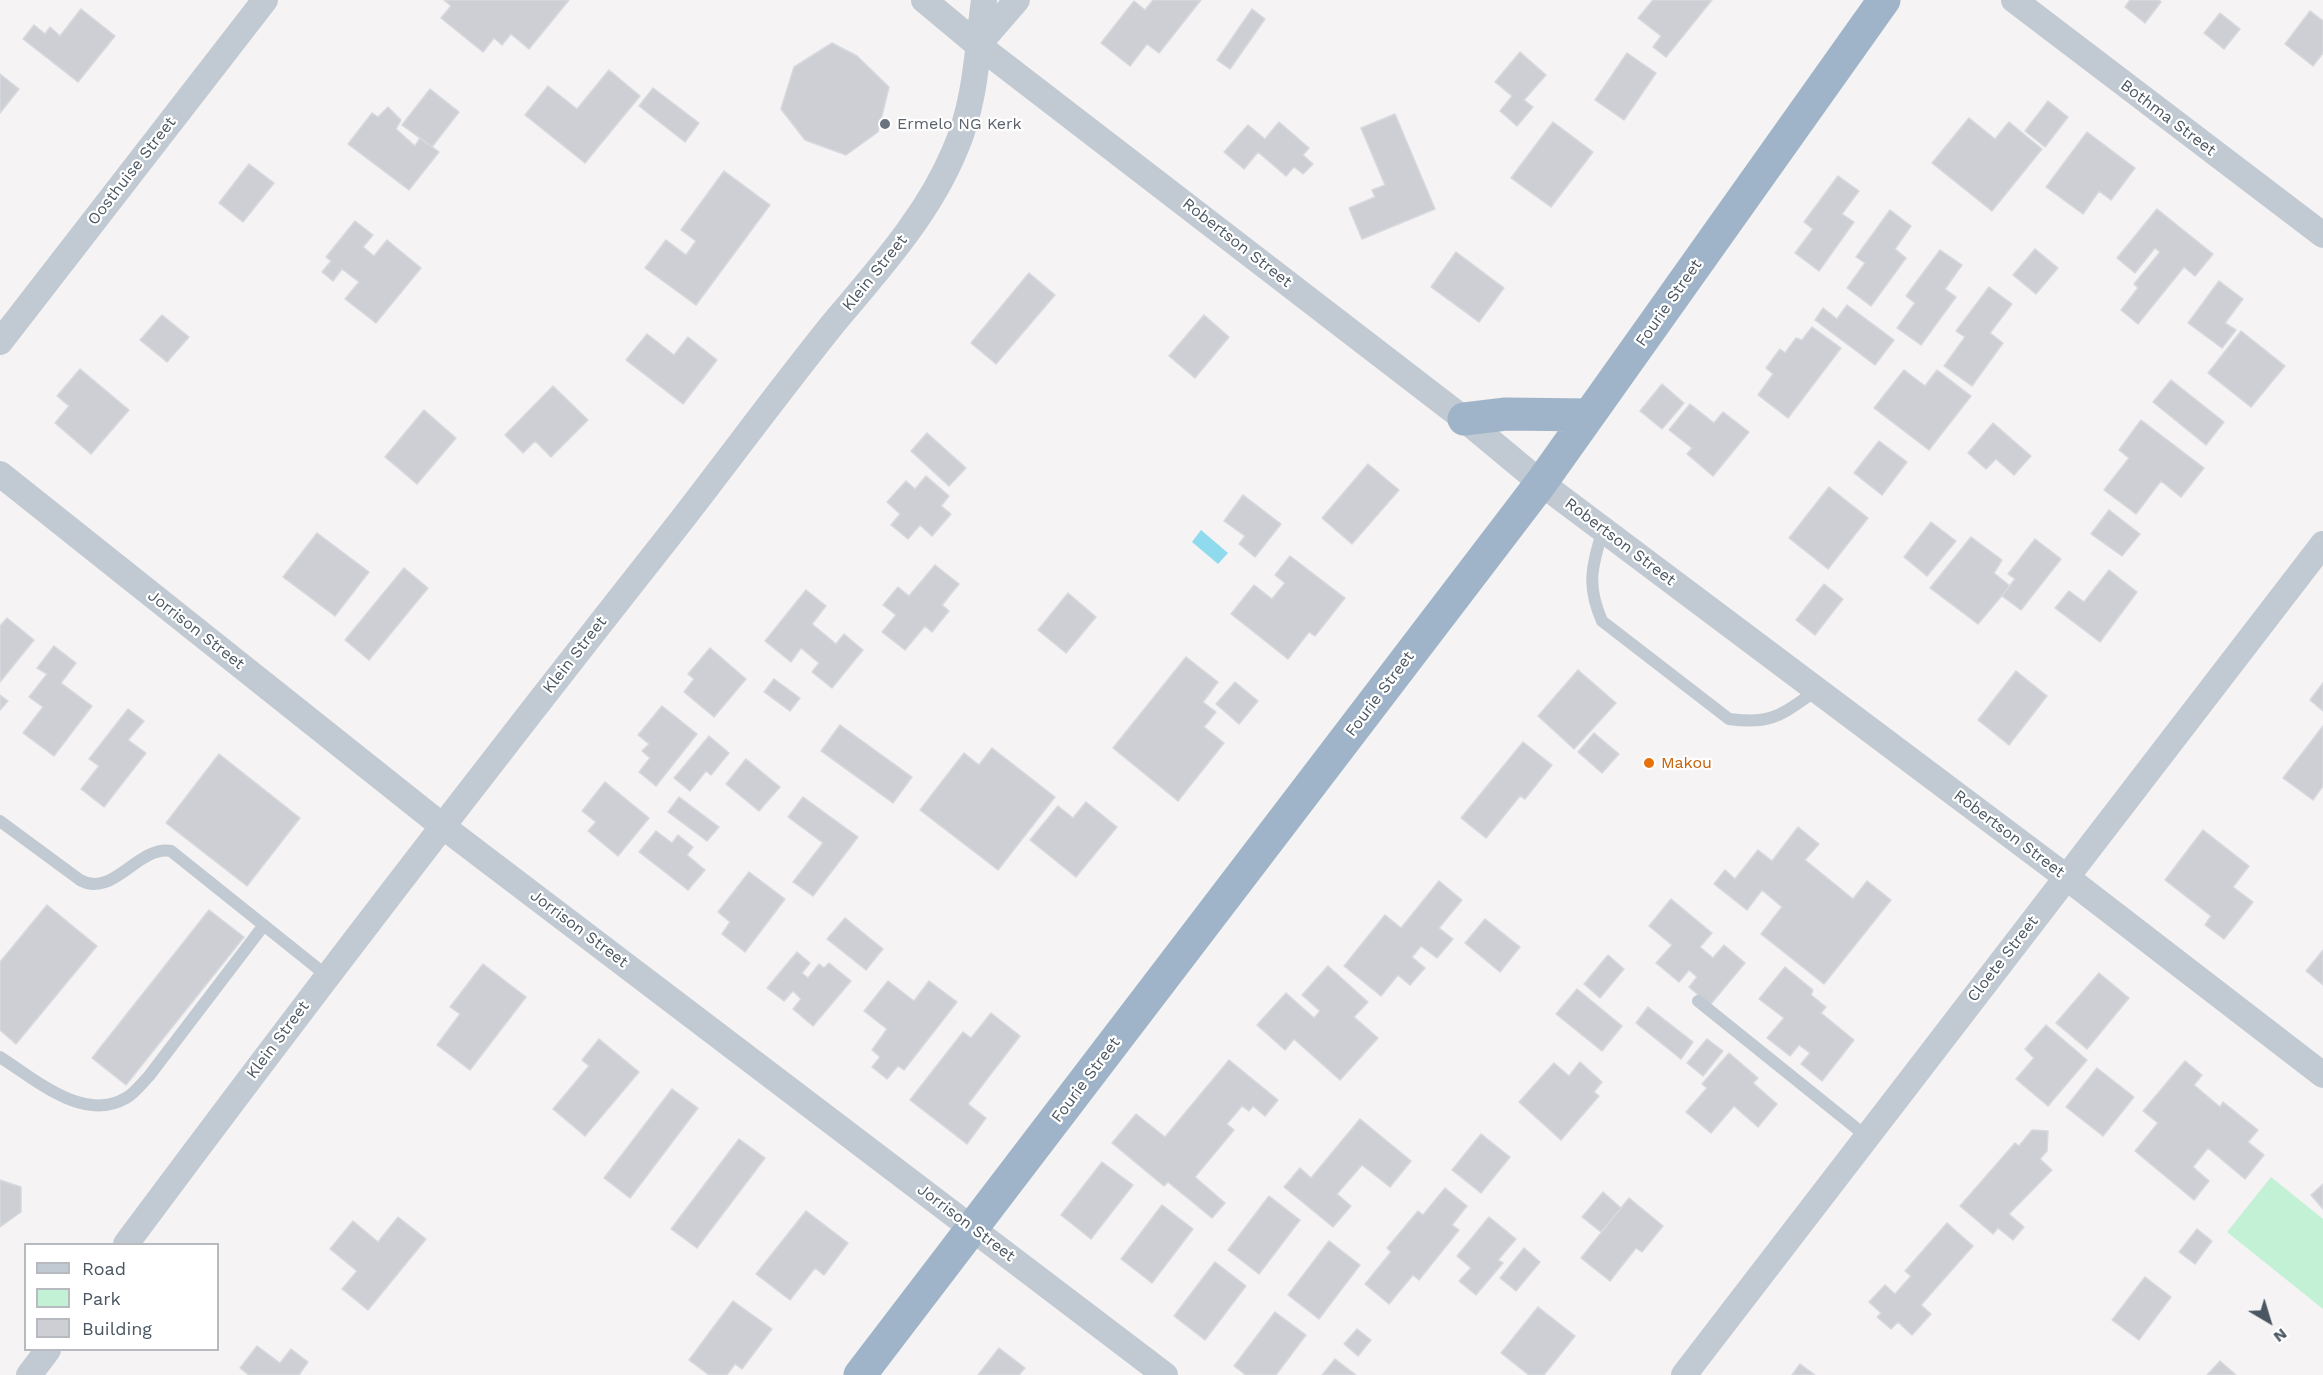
<!DOCTYPE html>
<style>
body{margin:0}
#map{position:relative;width:2323px;height:1375px;overflow:hidden;background:#f5f3f3;font-family:"Work Sans",sans-serif}
canvas{display:block}
.legend{position:absolute;left:24px;top:1243px;width:195px;height:108px;box-sizing:border-box;background:#fff;border:2px solid #b7bbc0;margin:0;padding:8px 10px;list-style:none;font-size:18px;color:#4a5661}
.legend li{display:flex;align-items:center;gap:12px;height:30px}
.legend b{width:30px;border:2px solid #b7bbc0}
.north{position:absolute;left:2239px;top:1291px;width:60px;height:60px;-webkit-text-stroke:4px #fff;paint-order:stroke;rotate:142deg;font-size:16px;font-weight:700;line-height:24px;text-align:center;color:#4a5661}
.north::after{content:'';display:block;margin:auto;width:21px;height:27px;background:#4a5661;clip-path:polygon(50% 0,100% 100%,50% 72%,0 100%)}
</style>
<div id="map">
<canvas width="2323" height="1375"></canvas>
<ul class="legend">
<li><b style="height:8px;background:#c1cad2"></b>Road</li>
<li><b style="height:16px;background:#c3f1d5"></b>Park</li>
<li><b style="height:16px;background:#cdcfd5"></b>Building</li>
</ul>
<div class="north">N</div>
</div>
<script>
const c = document.querySelector('canvas').getContext('2d');
c.lineJoin = 'round';
function paint(path, color) { c.fillStyle = color; c.fill(path, 'evenodd'); }
function strokePath(path, color, width, dash) { c.strokeStyle = color; c.lineWidth = width; c.lineCap = dash ? 'butt' : 'round'; c.setLineDash(dash || []); c.stroke(path); }
function drawText(font, color, halo, rows, align = 'center') {
  c.font = font + ' "Work Sans",sans-serif'; c.lineWidth = 4.5; c.setLineDash([]); c.textBaseline = 'middle'; c.strokeStyle = halo; c.fillStyle = color; for (const [text, x, y, turn = 0] of rows) {
    c.save(); c.translate(x, y); c.rotate((+turn || 0) * Math.PI / 180); c.textAlign = isNaN(turn) ? turn : align; if (halo) c.strokeText(text, 0, 0); c.fillText(text, 0, 0); c.restore();
  }
}
paint(new Path2D(`
 M2271,1177L2323,1219V1309L2227,1232Z`), '#c3f1d5');
paint(new Path2D(`
 M1201,530L1228,553L1218,564L1192,542Z`), '#90daee');
const building = new Path2D(`
 M444,0H569L529,49L511,34L502,45L494,38L483,52L441,18L451,6Z
 M1153,0H1201L1159,53L1147,44L1130,66L1101,43L1134,1L1145,10Z
 M1653,0H1712L1666,57L1653,47L1661,36L1638,18Z
 M2130,0H2159L2161,2L2145,23L2125,7Z
 M81,9L115,36L78,82L23,39L34,25L45,34L50,27L60,36Z
 M1252,9L1265,19L1230,69L1217,60Z
 M2310,11L2323,21V53L2313,66L2285,44Z
 M2220,13L2240,29L2224,49L2204,33Z
 M832,43L857,56L889,87L878,132L846,155L805,140L781,109L794,67Z
 M1520,52L1546,75L1524,100L1533,107L1517,126L1500,111L1512,96L1495,82Z
 M1627,53L1656,73L1624,120L1595,100Z
 M609,70L640,96L585,163L525,115L548,86L577,109Z
 M0,74L19,89L0,113Z
 M653,88L699,123L685,142L639,106Z
 M430,89L459,112L432,147L402,125Z
 M2048,101L2068,117L2045,147L2025,131Z
 M388,107L401,120L396,129L415,146L420,138L439,152L409,190L348,144L372,113L378,117Z
 M1395,114L1435,209L1362,239L1349,208L1375,197L1372,190L1385,185L1361,128Z
 M1969,118L1995,139L2009,122L2042,149L1992,211L1932,163Z
 M1279,122L1309,148L1303,155L1313,164L1303,174L1294,167L1286,176L1258,152L1244,169L1224,152L1248,125L1265,139Z
 M1553,122L1593,152L1551,207L1511,178Z
 M2087,132L2135,168L2111,200L2099,191L2083,214L2046,187Z
 M249,164L274,183L243,222L219,203Z
 M724,171L770,205L696,305L645,268L666,240L686,255L696,241L681,230Z
 M1838,176L1859,191L1842,214L1854,222L1819,271L1795,253L1813,229L1804,222Z
 M2157,209L2213,254L2195,276L2184,267L2138,324L2121,310L2138,288L2134,284L2160,252L2155,248L2135,273L2117,258Z
 M1890,210L1911,226L1895,249L1906,258L1871,306L1847,288L1865,263L1856,257Z
 M355,221L373,235L363,247L374,256L387,240L421,268L376,323L345,299L359,282L342,269L333,281L322,272L331,261L326,257Z
 M2035,249L2058,268L2036,294L2013,275Z
 M1940,250L1962,265L1945,289L1956,297L1921,345L1897,328L1915,303L1906,296Z
 M1456,252L1504,288L1479,322L1431,287Z
 M1029,273L1055,295L996,364L971,343Z
 M2219,281L2243,299L2225,323L2236,330L2222,348L2188,323Z
 M1989,287L2012,304L1990,333L2003,343L1972,386L1944,366L1965,337L1956,331Z
 M1847,305L1894,340L1875,365L1815,320L1823,308L1837,319Z
 M162,315L189,337L167,362L140,340Z
 M1204,315L1229,337L1195,378L1169,356Z
 M1812,327L1841,348L1788,418L1758,395L1773,374L1766,368L1780,349L1785,353L1796,338L1802,340Z
 M2241,331L2285,366L2251,407L2208,373Z
 M647,334L674,355L688,337L717,360L683,404L626,360Z
 M80,369L129,410L91,454L55,423L69,406L57,396Z
 M1904,370L1925,386L1937,370L1971,396L1929,450L1874,408Z
 M2171,380L2224,422L2206,445L2153,402Z
 M1662,384L1684,403L1662,429L1640,411Z
 M553,386L588,420L551,457L535,441L523,453L505,435Z
 M1690,404L1714,423L1723,412L1749,432L1713,476L1687,454L1692,448L1669,430Z
 M424,410L456,438L417,484L385,457Z
 M2141,420L2204,468L2181,497L2161,481L2136,514L2104,490L2129,458L2119,450Z
 M1993,423L2031,456L2014,475L1996,459L1986,469L1968,453Z
 M927,433L966,468L949,486L911,451Z
 M1879,441L1907,462L1882,495L1854,473Z
 M1368,464L1399,490L1352,544L1322,518Z
 M926,476L949,496L941,506L951,514L932,536L920,525L908,539L891,525L900,514L887,502L906,481L915,489Z
 M1829,487L1868,518L1828,569L1789,538Z
 M1243,495L1281,524L1255,557L1239,544L1245,536L1224,521Z
 M2109,510L2140,534L2122,556L2091,534Z
 M1931,522L1956,541L1927,576L1904,557Z
 M317,533L369,572L335,616L283,577Z
 M1971,537L2002,560L1994,573L2010,586L1978,624L1930,588Z
 M2035,539L2061,559L2021,610L2002,596L2015,579L2008,574Z
 M1290,556L1345,598L1315,636L1309,632L1288,659L1231,614L1254,585L1272,599L1285,583L1275,575Z
 M935,565L959,584L942,605L949,611L932,632L925,626L905,650L882,632L896,615L883,605L898,587L909,596Z
 M404,568L428,588L369,660L345,640Z
 M2109,570L2137,592L2100,642L2055,608L2069,591L2084,602Z
 M1824,584L1843,599L1815,635L1796,620Z
 M806,590L826,606L812,624L836,644L844,634L863,650L832,688L812,672L819,663L801,648L791,662L765,641Z
 M1068,593L1096,617L1066,653L1038,630Z
 M7,618L34,640L0,682V626Z
 M54,646L76,663L61,683L92,706L54,756L23,733L43,707L29,697L47,674L37,668Z
 M710,648L746,679L714,717L684,692L694,679L688,674Z
 M1186,657L1218,682L1203,702L1216,712L1204,727L1224,743L1178,801L1113,748Z
 M1578,670L1616,703L1574,749L1538,716Z
 M2016,671L2047,696L2009,745L1978,720Z
 M774,679L800,698L790,711L764,692Z
 M1235,682L1258,701L1239,724L1216,704Z
 M2323,683V711L2310,700Z
 M0,695L8,701L0,710Z
 M662,706L697,734L656,786L639,772L650,758L642,751L649,744L638,735Z
 M128,709L144,721L128,740L146,753L104,807L81,789L99,766L89,759Z
 M840,725L912,777L893,803L821,751Z
 M2323,726V786L2313,800L2283,778Z
 M1594,733L1619,754L1602,773L1578,752Z
 M709,736L729,753L711,775L706,771L690,791L674,778Z
 M1523,742L1552,765L1525,799L1520,796L1486,838L1461,818Z
 M992,748L1055,797L998,870L920,810L964,753L979,765Z
 M219,754L300,818L247,886L166,823Z
 M746,759L780,787L759,811L726,784Z
 M605,782L649,818L618,856L588,831L596,822L582,811Z
 M679,797L719,827L707,841L668,812Z
 M803,797L858,837L813,896L793,882L823,843L788,817Z
 M1086,802L1117,827L1076,877L1030,840L1058,806L1073,818Z
 M1798,827L1819,844L1805,860L1853,899L1867,881L1891,900L1824,984L1761,934L1782,907L1762,890L1747,910L1714,884L1725,870L1735,879L1758,850L1772,861Z
 M2203,830L2249,866L2233,887L2253,902L2224,939L2205,925L2211,916L2165,880Z
 M656,831L672,843L678,835L693,847L687,855L705,870L688,890L639,852Z
 M749,872L785,899L745,952L722,934L730,922L718,912Z
 M1439,881L1462,900L1439,928L1453,939L1437,958L1421,946L1412,957L1425,968L1410,985L1398,975L1381,996L1344,966L1385,915L1401,928Z
 M1671,899L1712,933L1700,947L1713,958L1724,945L1745,963L1710,1005L1689,987L1697,977L1689,970L1679,982L1656,963L1672,945L1649,926Z
 M47,905L97,946L16,1044L0,1030V962Z
 M209,910L244,937L126,1085L92,1058Z
 M845,918L883,949L866,970L827,939Z
 M1485,919L1520,947L1500,972L1465,943Z
 M2323,950V985L2306,971Z
 M797,952L810,963L802,973L808,978L819,964L824,968L829,963L851,981L813,1026L793,1009L801,999L793,991L784,1001L767,988Z
 M1608,955L1624,969L1600,998L1584,984Z
 M483,964L526,997L470,1070L437,1045L460,1014L450,1007Z
 M1328,966L1368,1002L1354,1017L1378,1038L1340,1080L1294,1039L1285,1050L1257,1025L1286,993L1314,1018L1320,1011L1302,995Z
 M1785,967L1813,990L1811,995L1826,1007L1821,1013L1854,1040L1822,1081L1801,1064L1810,1053L1799,1045L1790,1056L1767,1038L1784,1018L1759,999Z
 M2099,973L2129,998L2087,1049L2056,1023Z
 M888,981L914,1001L929,981L957,1002L904,1070L898,1066L887,1079L872,1067L880,1057L872,1050L887,1029L864,1011Z
 M1577,989L1622,1026L1602,1051L1556,1014Z
 M1648,1007L1693,1042L1681,1059L1636,1023Z
 M991,1013L1020,1036L968,1104L986,1118L967,1144L910,1100L963,1032L971,1038Z
 M2046,1025L2087,1060L2048,1106L2016,1079L2034,1058L2025,1049Z
 M599,1039L639,1072L585,1136L553,1109L589,1066L582,1060Z
 M1707,1039L1723,1051L1703,1076L1687,1063Z
 M1729,1053L1758,1078L1753,1083L1777,1104L1758,1127L1734,1106L1711,1133L1686,1112L1707,1088L1702,1084Z
 M1229,1060L1278,1100L1265,1116L1253,1106L1249,1111L1242,1106L1227,1124L1234,1130L1195,1177L1225,1203L1212,1218L1168,1182L1164,1186L1112,1143L1136,1114L1165,1137Z
 M2185,1061L2202,1075L2194,1085L2220,1107L2223,1102L2258,1130L2248,1142L2264,1155L2245,1179L2208,1148L2193,1167L2209,1181L2194,1200L2135,1151L2158,1123L2143,1111Z
 M1580,1062L1602,1082L1594,1092L1599,1096L1561,1140L1519,1102L1554,1063L1569,1076Z
 M2097,1068L2134,1097L2103,1136L2066,1107Z
 M672,1089L698,1108L630,1198L604,1178Z
 M1360,1119L1411,1161L1390,1187L1362,1165L1337,1194L1351,1206L1333,1227L1284,1187L1300,1168L1311,1178Z
 M2032,1130L2048,1131L2047,1151L2040,1159L2052,1170L2009,1214L2024,1227L2013,1240L1998,1228L1993,1234L1960,1206L2015,1143L2019,1146Z
 M1481,1134L1510,1157L1481,1193L1452,1170Z
 M739,1139L765,1158L697,1248L671,1229Z
 M1102,1162L1133,1185L1091,1239L1061,1215Z
 M0,1180L21,1187V1212L0,1227Z
 M2323,1184V1209L2311,1195Z
 M1445,1188L1467,1206L1452,1225L1459,1230L1419,1280L1413,1275L1389,1304L1365,1284L1391,1252L1387,1248L1418,1211L1423,1215Z
 M1603,1192L1621,1208L1601,1232L1582,1217Z
 M1269,1196L1300,1220L1259,1274L1228,1250Z
 M1629,1198L1663,1226L1642,1252L1636,1248L1610,1281L1581,1258Z
 M1162,1205L1193,1229L1152,1283L1121,1259Z
 M806,1211L848,1243L824,1275L815,1268L790,1300L756,1274Z
 M398,1217L426,1239L368,1310L342,1289L357,1271L330,1249L353,1221L378,1242Z
 M1489,1217L1516,1239L1498,1260L1503,1263L1476,1295L1459,1281L1471,1268L1457,1256Z
 M1947,1223L1973,1246L1921,1305L1931,1314L1912,1335L1898,1322L1891,1329L1877,1317L1881,1313L1869,1302L1885,1285L1895,1294L1911,1276L1905,1271Z
 M2197,1229L2212,1241L2195,1264L2179,1252Z
 M1329,1241L1360,1265L1319,1319L1288,1295Z
 M1524,1248L1540,1262L1516,1291L1500,1278Z
 M1215,1262L1246,1286L1205,1340L1174,1316Z
 M2145,1277L2171,1297L2139,1340L2112,1320Z
 M733,1301L772,1329L742,1369L735,1364L727,1375H709L689,1360Z
 M1538,1307L1575,1336L1544,1375H1529L1501,1353Z
 M1275,1312L1306,1335L1276,1375H1246L1234,1366Z
 M1357,1329L1371,1340L1358,1356L1344,1344Z
 M257,1346L280,1363L291,1349L308,1362L299,1375H249L240,1368Z
 M999,1348L1025,1368L1019,1375H978Z
 M1335,1359L1356,1375H1322Z
 M2220,1361L2236,1375H2207Z
 M1800,1364L1815,1375H1792Z`);
paint(building, '#cdcfd5');
strokePath(building, '#d7d9de', 1.5);
strokePath(new Path2D(`
 M1603,529C1592,567 1586,584 1602,621L1729,719C1773,725 1782,714 1817,690
 M0,821L80,880C113,899 138,845 171,851L326,975
 M1698,1001L1866,1136
 M0,1057C35,1079 83,1123 126,1098C135,1093 142,1083 149,1076L264,925`), '#c1cad2', 12);
strokePath(new Path2D(`
 M924,0L978,45L1464,419L1541,483L2066,877L2323,1075
 M2014,0L2323,235
 M978,45L1017,0
 M0,342L265,0
 M0,474L441,825L1165,1375
 M126,1244C306,1002 490,763 677,526C729,459 779,391 832,325C878,270 927,217 955,150C976,102 977,51 984,0
 M29,1375L48,1350
 M1684,1375L2323,544`), '#c1cad2', 26);
strokePath(new Path2D(`
 M1464,419L1506,414L1589,415
 M860,1375L1541,483L1884,0`), '#9fb4c9', 33);
for (const [x, y, r, color] of [
 [885,124,6,"#6b7280"],
 [1649,763,6,"#e8710a"]
]) { const dot = new Path2D(); dot.arc(x, y, r, 0, 2 * Math.PI); c.fillStyle = color; c.fill(dot); strokePath(dot, '#fff', 2); }
drawText('16px', '#4a5661', '#fff', [
 ["Bothma Street",2168,118,37],
 ["Oosthuise Street",132,171,-52],
 ["Robertson Street",1237,243,38],
 ["Klein Street",875,273,-51],
 ["Fourie Street",1669,303,-55],
 ["Robertson Street",1620,542,37],
 ["Jorrison Street",196,630,38],
 ["Klein Street",575,655,-52],
 ["Fourie Street",1380,694,-53],
 ["Robertson Street",2009,834,37],
 ["Jorrison Street",579,929,37],
 ["Cloete Street",2003,959,-52],
 ["Klein Street",278,1040,-53],
 ["Fourie Street",1086,1080,-53],
 ["Jorrison Street",966,1223,37]
]);
drawText('16px', '#5b616d', '#fff', [
 ["Ermelo NG Kerk",897,124]
], 'left');
drawText('16px', '#c56008', '#fff', [
 ["Makou",1661,763]
], 'left');
</script>
